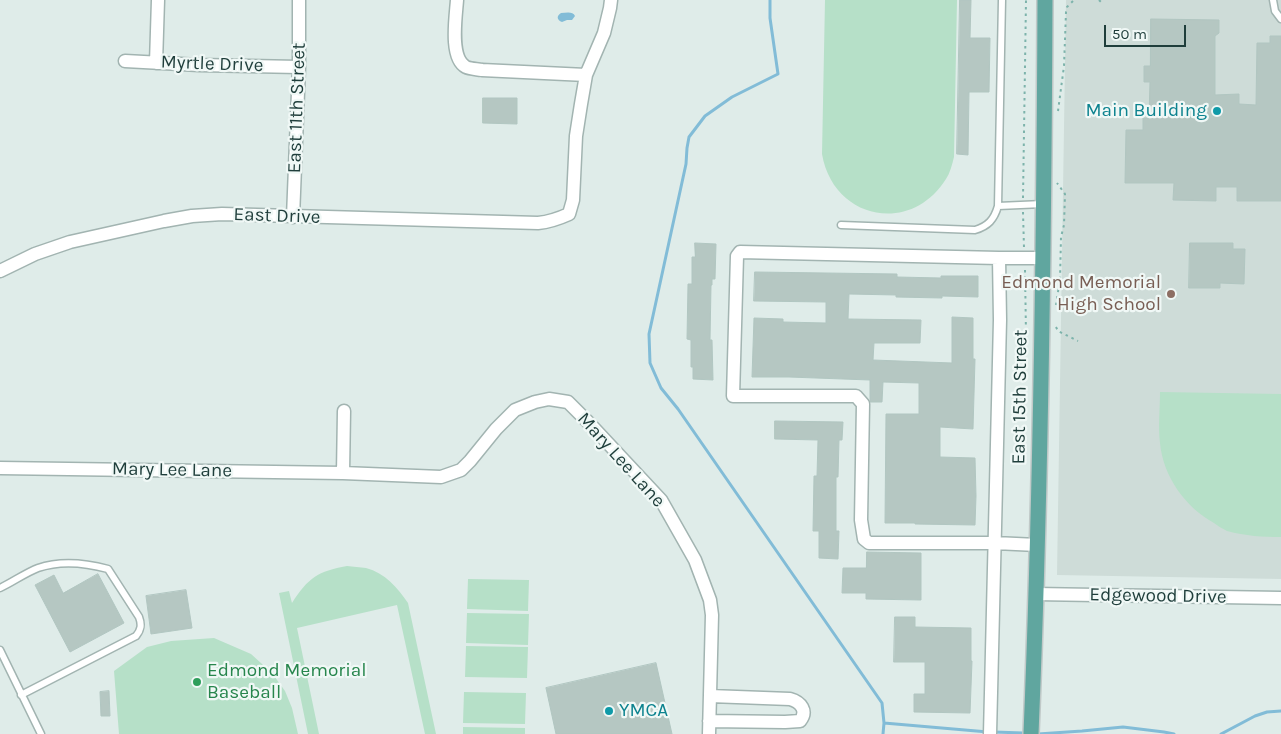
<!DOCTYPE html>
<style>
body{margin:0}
#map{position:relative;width:1281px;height:734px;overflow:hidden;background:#dfece9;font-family:Karla,sans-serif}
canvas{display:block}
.scale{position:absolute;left:1104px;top:25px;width:82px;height:22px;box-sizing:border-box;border:2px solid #1f3e3b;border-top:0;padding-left:6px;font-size:15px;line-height:18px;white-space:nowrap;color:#1f3e3b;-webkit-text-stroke:4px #f0f8f6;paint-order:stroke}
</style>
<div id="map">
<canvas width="1281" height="734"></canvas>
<div class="scale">50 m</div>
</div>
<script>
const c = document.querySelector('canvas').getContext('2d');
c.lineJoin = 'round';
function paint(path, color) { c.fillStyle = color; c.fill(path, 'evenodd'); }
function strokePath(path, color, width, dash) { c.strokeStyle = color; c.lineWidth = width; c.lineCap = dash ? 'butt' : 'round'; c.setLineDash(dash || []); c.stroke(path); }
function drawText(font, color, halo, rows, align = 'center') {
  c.font = font + ' Karla,sans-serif'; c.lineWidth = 4.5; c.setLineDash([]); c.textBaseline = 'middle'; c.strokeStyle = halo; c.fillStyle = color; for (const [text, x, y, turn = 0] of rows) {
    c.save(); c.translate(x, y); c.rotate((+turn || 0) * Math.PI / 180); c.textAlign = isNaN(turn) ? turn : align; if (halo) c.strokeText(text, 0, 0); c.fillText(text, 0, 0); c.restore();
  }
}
paint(new Path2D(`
 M1066,0H1281V579L1057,575Z`), '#cedcd8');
paint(new Path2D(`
 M825,0H957L954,157C952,165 950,173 946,179C910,236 833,219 822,154Z
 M1160,392L1281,394V537C1263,537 1245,536 1227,531C1223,529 1218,526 1214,523C1185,507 1163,476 1160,443C1158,426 1160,409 1160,392Z
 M347,566C353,567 360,567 366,568C385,573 398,588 408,603L436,734H425L397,605L297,628L319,734H308L279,593L289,591L292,603C308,578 318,571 347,566Z
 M468,579L529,580L528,611L467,609Z
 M467,613L529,614L528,645L466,643Z
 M214,638L251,654L272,673L285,691L292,708L298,734H119L114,671L147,647L171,641Z
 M466,646L528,647L527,678L465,677Z
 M464,692L526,693L525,724L463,723Z
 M463,727L525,728V734H463Z`), '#b6e0c8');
paint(new Path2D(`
 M561,13C566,13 573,11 575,16L572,20H567L562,22C557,20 556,16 561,13Z`), '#82bcd7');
strokePath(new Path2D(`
 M770,0V18L778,74L732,97L705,116L689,137L687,148L686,164L649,334L650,363L661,388L678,409L882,703L884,723L883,734
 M884,723L988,732
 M994,732L1023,733
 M1038,734L1082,731L1123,727L1164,732L1174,734
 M1221,734L1255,716L1267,712L1281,711`), '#82bcd7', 3);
const building = new Path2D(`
 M960,0H971L970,38H990L989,92H969L968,155L957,154Z
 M1151,19L1219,20V33L1215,36V95L1239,94V104L1256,105L1257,43H1270V36H1281V201H1237V187H1216V201L1173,200L1174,183H1125L1126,130H1143V118H1149L1150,82H1144V66H1150Z
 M483,98H517V124L483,123Z
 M695,243L716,244L715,279H712V285H711L710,340H712L713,380L693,379V367H691V340L687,339L688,284H692V257H695Z
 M1190,243H1233V249H1245L1244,284L1220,283V288H1189Z
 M755,272L897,274V277L941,278V276H978V297L942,296V298L896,297V295L849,294L848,319L921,320L920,343H874L873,360L952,363V317L973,318V359H975L973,429L940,427V457L975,458L976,496L975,525L915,524V523H885L886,414H919V383L883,382L882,402H870V380L789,377H752L754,318L783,319V322L826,323V302L754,301Z
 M775,421L843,422L842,440H839L838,477H836V531H839L838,559L819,558V531H813L814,476H817L818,440L775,439Z
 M867,552L921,553V600L866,599V593H842L843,568H866Z
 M98,574L124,623L70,652L35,585L54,575L63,593Z
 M186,590L192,628L151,634L146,596Z
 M895,617H915V627L971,628V661H972L970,713L914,712V694H925V662H894Z
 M656,663L672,734H556L546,688Z
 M109,691L110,716H101L100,692Z`);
paint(building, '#b5c7c2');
strokePath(building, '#b1c6c1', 1);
const service = new Path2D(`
 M1273,0L1275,11L1281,19
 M998,206L1002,0
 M841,225L975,230C988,226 994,220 998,206L1043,204
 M0,588C13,582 25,573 38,568C61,560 86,563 108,569L139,617C142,625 141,630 136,636L21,695
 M0,650L41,734`);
const minor = new Path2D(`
 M457,0C456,16 449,58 466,67C470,69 477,69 482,70L586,75
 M125,61L199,65L299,67
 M156,63L158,0
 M293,217L299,67V0
 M0,271L35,254L70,242L164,221L192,216L222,214L538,223C549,222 558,219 569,214L573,200L576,136L581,104L586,75L604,33L610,8L611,0
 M0,468L343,473L441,477L461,470L470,461L496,429L515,410L535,402L549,399L568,402L590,424L661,500L695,560L710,600L712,615L709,734
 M343,473L344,411
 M1037,545L995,543H869L864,539L861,520L863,404L856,396H733L737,256L740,252L999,258H1043
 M1035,594L1281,598
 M709,721L785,722L800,721C808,711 801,702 790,699L710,696
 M990,734L1000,320L999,258`);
const primary = new Path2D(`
 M1031,734C1041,490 1044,245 1045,0`);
strokePath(service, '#a2b4b1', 9);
strokePath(minor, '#a2b4b1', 15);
strokePath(primary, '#c0c9c8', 18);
strokePath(new Path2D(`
 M1099,0L1101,2
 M1058,111L1064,66L1066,12L1067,7L1074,0
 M1023,198L1026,0
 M1023,212L1024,248
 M1025,270L1026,334
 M1056,305L1060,279L1061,237L1064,225L1065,194L1057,183
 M1056,327L1058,331L1078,341`), '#7db3ab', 2, [2.5, 4]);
strokePath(service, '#fff', 6);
strokePath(minor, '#fff', 12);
strokePath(primary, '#60a69f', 15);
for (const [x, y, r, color] of [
 [1217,111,5,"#0f9aa8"],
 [1171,294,5,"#8d6e63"],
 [197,682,5,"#2e9e5b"],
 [609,711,5,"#0f9aa8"]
]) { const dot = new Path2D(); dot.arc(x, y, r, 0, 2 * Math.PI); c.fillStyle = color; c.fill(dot); strokePath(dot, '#f0f8f6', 2); }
drawText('19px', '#1f3e3b', '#f0f8f6', [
 ["Myrtle Drive",212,64,2],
 ["East 11th Street",297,108,-88],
 ["East Drive",277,216,2],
 ["East 15th Street",1020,397,-89],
 ["Mary Lee Lane",621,460,48],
 ["Mary Lee Lane",172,470,1],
 ["Edgewood Drive",1158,596,1]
]);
drawText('19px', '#0d838f', '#f0f8f6', [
 ["Main Building",1207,111],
 ["YMCA",619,711,"left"]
], 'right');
drawText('19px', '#785e54', '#f0f8f6', [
 ["Edmond Memorial",1161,283],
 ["High School",1161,305]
], 'right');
drawText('19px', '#27864d', '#f0f8f6', [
 ["Edmond Memorial",207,671],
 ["Baseball",207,693]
], 'left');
</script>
